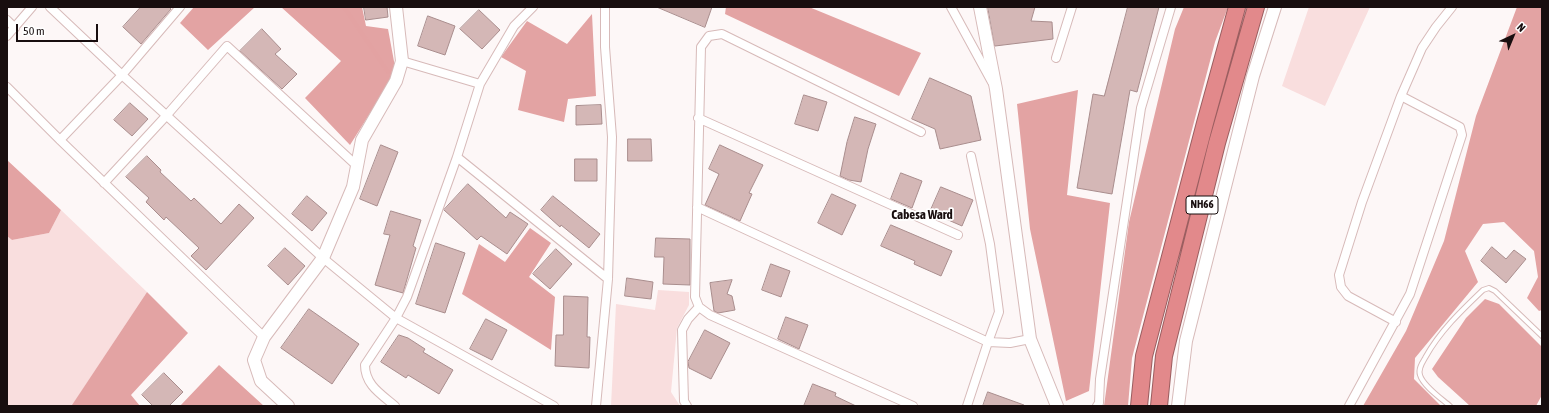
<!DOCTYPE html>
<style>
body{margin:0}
#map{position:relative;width:1549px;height:413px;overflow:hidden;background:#fdf7f7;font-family:"Asap Condensed",sans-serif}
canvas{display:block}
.frame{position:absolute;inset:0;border:8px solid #180e0f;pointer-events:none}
.north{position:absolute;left:1493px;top:16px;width:40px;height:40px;-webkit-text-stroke:3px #fff;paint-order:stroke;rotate:44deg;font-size:11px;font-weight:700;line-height:16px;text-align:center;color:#180e0f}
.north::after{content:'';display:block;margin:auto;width:14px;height:18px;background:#180e0f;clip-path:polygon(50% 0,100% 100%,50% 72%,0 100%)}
.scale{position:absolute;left:16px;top:24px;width:82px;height:18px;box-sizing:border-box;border:2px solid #180e0f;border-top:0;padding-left:5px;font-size:12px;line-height:14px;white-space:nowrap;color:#180e0f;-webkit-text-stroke:3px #fff;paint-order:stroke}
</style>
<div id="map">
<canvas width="1549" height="413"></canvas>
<div class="frame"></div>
<div class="north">N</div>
<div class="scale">50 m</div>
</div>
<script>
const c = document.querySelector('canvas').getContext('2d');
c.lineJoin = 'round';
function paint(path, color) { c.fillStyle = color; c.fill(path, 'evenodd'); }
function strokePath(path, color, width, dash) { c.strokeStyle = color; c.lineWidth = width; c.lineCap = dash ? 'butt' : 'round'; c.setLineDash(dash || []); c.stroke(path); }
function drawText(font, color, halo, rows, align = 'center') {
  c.font = font + ' "Asap Condensed",sans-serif'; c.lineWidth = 3.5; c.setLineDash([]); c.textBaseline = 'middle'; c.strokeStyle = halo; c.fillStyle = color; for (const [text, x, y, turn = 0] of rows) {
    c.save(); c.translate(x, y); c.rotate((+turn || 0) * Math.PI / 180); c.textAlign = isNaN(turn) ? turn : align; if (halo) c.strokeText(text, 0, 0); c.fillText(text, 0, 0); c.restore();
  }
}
paint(new Path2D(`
 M1309,7H1370L1325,106L1282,86Z
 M61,210L147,292L73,404L74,406H7V236L12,240L49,233Z
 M658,290L689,292V305L677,328L671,392L680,406H611L616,304L655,310Z`), '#f9dede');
paint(new Path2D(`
 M194,7H255L208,50L180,23Z
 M281,7H362L366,26L388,29L396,72L350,145L305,98L341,61Z
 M726,7H809L921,53L899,96L725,14Z
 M1184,7H1228L1215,42L1132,358L1128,406H1104L1129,222L1175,29Z
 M1517,7H1542V310L1539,311L1527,298L1538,277L1534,251L1504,222L1483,224L1465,251L1478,282L1415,358L1414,379L1441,406H1363L1406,331L1444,241L1476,116Z
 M592,14L596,96L568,99L564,122L518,110L526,71L501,57L527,21L567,44Z
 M1078,90L1067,195L1110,203L1089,391L1066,401L1030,229L1017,104Z
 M7,160L61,210L49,233L12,240L7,236Z
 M530,228L551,243L529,277L555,297L551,350L462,294L479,244L505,262Z
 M147,292L188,333L131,395L140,406H74L72,405Z
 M1485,299L1499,304L1542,347V395L1536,406H1470L1438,377L1432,369L1466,318Z
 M219,365L264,406H180Z`), '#e3a3a3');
strokePath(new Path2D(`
 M344,7L388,72`), '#e3a2a2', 3.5);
const building = new Path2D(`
 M141,7H169L171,9L141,44L123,27Z
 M364,7H387L388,17L366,20Z
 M657,7H712L705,27Z
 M988,7H1035L1031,21L1052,22L1053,39L995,46Z
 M1128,7H1159L1137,92L1130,90L1112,194L1077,188L1093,94L1104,96Z
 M479,10L500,30L482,49L460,29Z
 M428,16L455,26L445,55L418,46Z
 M262,29L281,49L275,54L297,74L282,89L240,51Z
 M930,78L971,96L981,140L940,149L935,129L912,119Z
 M804,95L827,102L818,131L795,124Z
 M130,103L148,119L132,136L114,120Z
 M601,105L602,124L576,125V106Z
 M855,117L876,124L868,149L861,182L849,180L840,176L847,142Z
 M628,139H651L652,161H628Z
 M381,145L398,152L377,206L360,199Z
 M720,145L763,165L749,193L752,194L740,221L705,205L719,174L709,169Z
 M147,156L161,170L160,172L191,201L194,198L221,224L239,204L254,218L206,270L191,256L199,248L166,217L164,220L146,202L149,198L126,177Z
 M575,159H597V181H575Z
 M901,173L922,181L912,208L891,199Z
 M468,184L506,218L510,212L528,224L507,254L481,236L477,240L444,210Z
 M941,187L973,200L962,226L930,212Z
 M832,194L856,205L842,235L818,223Z
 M307,196L327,213L312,231L292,214Z
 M553,196L600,234L589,248L561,225L560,227L541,210Z
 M391,211L421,220L413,246L416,248L403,293L375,285L390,235L384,234Z
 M891,225L952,251L941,276L914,264L915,261L881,246Z
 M656,238L690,239V285L663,284L664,257H655Z
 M436,243L465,253L445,313L416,304Z
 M1492,247L1506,259L1514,250L1526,259L1506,283L1481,261Z
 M285,248L305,266L288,285L268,266Z
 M556,249L572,264L550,289L533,274Z
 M771,264L790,271L781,297L762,290Z
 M627,278L653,282L651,299L625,296Z
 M732,280L727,294L732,296L735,310L718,313L714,311L710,283Z
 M564,296L588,297L587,337H590L589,368L555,366L556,335H563Z
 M309,309L359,344L332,384L281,348Z
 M786,317L808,325L799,349L778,339Z
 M486,319L507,330L492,360L470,349Z
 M705,330L730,343L711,379L689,368L688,362Z
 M399,335L408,338L425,349L423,352L453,370L439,394L408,375L406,378L381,362Z
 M164,373L183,392L169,406H153L142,395Z
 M813,384L836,393L835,396L856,406H804Z
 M988,392L1024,405V406H983Z`);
paint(building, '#d4b7b6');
strokePath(building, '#a98d8d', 1);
const lane = new Path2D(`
 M1450,406C1442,399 1423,386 1420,375C1418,369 1422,363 1425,358C1440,331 1461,311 1483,290L1489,288L1495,291L1542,336`);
const street = new Path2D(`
 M50,7L122,75L323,258L396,318L554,406
 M951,7L992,82
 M7,20L15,28
 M7,36L32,7
 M1056,58L1072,7
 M402,61L480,84
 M7,87L60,140L264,337
 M698,118L958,235
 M60,140L122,75L180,7
 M457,157L608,279
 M104,183L166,116L227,46L356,165
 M697,207L988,342L1010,343L1030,339
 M1396,322L1348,296L1341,287L1339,275L1362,202L1401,96L1422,48L1436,27L1452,7
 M395,406C381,394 365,385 365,365L396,318L407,297L457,157L480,84L514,26L533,7
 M596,406L608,279L612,137L605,47V7
 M687,406L684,401L682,330L688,319L699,307
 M913,406L710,315L699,307L695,297L701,47L709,36L722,34L921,132
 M967,406L988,342L999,312L990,244L971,156
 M1097,406L1099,403L1100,379L1141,108L1171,7
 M1349,406L1410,294L1462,135L1460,127L1401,96`);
const secondary = new Path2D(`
 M980,7L996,89L1030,339L1057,406
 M288,406L261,381L254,360L264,337L323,258L353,187L362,140L396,81L402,61L396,7
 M1178,406L1186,341L1253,76L1275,7`);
const highway = new Path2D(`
 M1139,406L1144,356L1205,123L1237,7
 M1159,406L1164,356L1217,143L1256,7`);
strokePath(lane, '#d7bab9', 6);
strokePath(street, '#d7bab9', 10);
strokePath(secondary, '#d7bab9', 14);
strokePath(highway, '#9b5e60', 18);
strokePath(lane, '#fff', 4);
strokePath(street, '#fff', 8);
strokePath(secondary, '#fff', 12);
strokePath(highway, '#e2898b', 16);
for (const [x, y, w] of [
 [1202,205,32]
]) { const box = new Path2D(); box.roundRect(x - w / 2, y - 9, w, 18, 3); c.fillStyle = '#fff'; c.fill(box); strokePath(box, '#180e0f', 1); }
drawText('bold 11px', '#180e0f', null, [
 ["NH66",1202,205]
]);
drawText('bold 13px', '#180e0f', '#fff', [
 ["Cabesa Ward",922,215]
]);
</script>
